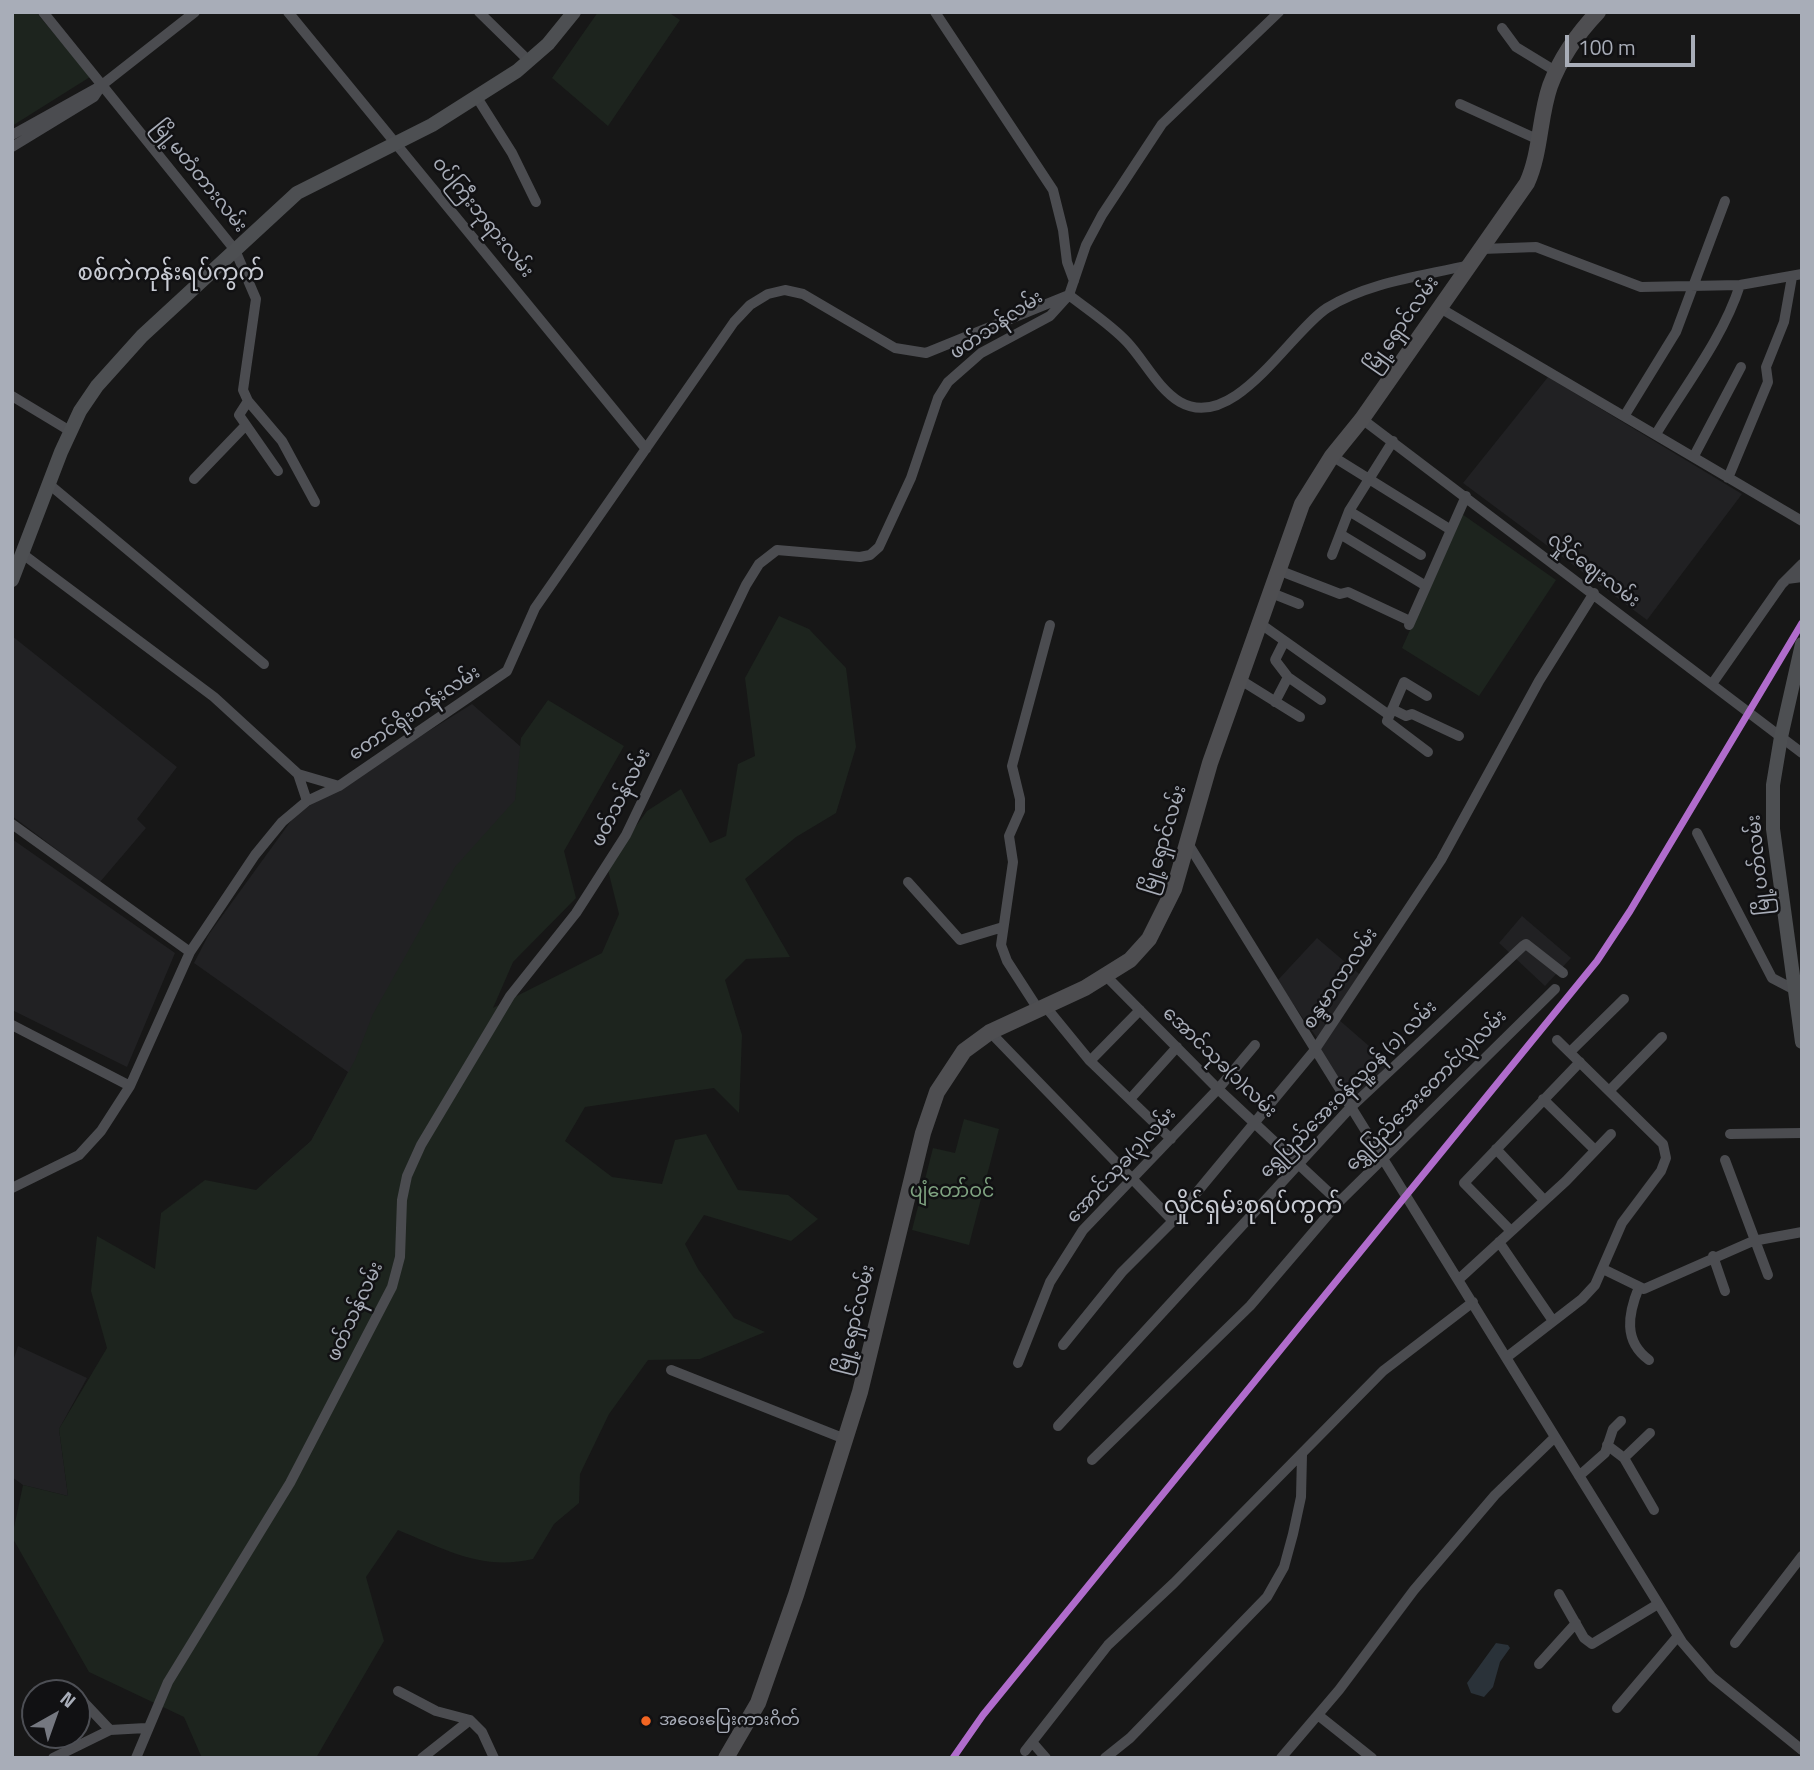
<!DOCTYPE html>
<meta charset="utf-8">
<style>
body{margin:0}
#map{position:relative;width:1814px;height:1770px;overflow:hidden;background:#171717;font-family:"Titillium Web",sans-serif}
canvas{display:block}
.frame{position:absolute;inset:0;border:14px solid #a8adb8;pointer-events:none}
.north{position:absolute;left:21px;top:1679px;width:70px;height:70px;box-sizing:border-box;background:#111113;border:2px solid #4d4f55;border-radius:50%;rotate:40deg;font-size:19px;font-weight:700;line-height:28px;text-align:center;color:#a8adb8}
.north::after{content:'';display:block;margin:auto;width:24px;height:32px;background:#757880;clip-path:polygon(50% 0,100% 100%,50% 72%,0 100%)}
.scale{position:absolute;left:1565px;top:35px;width:130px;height:32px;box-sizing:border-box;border:4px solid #a8adb8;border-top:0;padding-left:9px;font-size:21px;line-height:24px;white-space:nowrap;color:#a8adb8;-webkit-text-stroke:5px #111113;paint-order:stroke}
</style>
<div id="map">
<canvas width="1814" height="1770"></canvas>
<div class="frame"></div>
<div class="north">N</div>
<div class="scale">100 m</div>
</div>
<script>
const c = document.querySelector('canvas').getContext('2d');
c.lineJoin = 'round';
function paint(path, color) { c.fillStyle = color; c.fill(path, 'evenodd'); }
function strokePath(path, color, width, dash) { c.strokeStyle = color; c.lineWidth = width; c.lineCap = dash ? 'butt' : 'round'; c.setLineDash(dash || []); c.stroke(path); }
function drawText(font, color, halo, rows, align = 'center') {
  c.font = font + ' "Titillium Web","Noto Sans Myanmar",sans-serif'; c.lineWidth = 5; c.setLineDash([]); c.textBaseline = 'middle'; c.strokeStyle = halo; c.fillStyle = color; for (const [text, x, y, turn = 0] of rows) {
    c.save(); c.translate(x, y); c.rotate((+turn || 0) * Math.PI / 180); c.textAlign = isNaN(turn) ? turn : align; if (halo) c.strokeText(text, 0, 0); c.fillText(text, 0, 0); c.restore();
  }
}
paint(new Path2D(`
 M1548,377L1742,494L1647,620L1463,483Z
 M12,636L177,767L137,819L146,828L100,882L12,816Z
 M472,704L561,782L310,1209L267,1180L311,1141L348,1072L194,963L209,934L296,814Z
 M12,839L175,953L127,1067L12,1010Z
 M1522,916L1571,958L1545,986L1499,943Z
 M1317,938L1365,979L1317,1038L1277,981Z
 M1338,1019L1392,1066L1356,1108L1317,1049Z
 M18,1346L87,1378L59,1429L68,1496L23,1485L12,1477V1364Z`), '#212123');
paint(new Path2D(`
 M12,12H36L90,77L12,126Z
 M598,12H668L680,20L608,126L552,78Z
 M1462,514L1556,580L1479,696L1402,648Z
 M779,616L809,629L846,668L856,747L836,813L796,837L745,879L790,957L746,959L725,980L742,1035L739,1113L714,1088L585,1107L565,1141L612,1177L662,1184L675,1140L706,1134L738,1190L788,1195L818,1219L791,1241L704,1215L685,1244L698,1269L734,1318L765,1332L700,1359L648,1360L609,1414L580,1474L579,1503L554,1524L533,1559C481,1571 445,1549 398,1530L366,1577L384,1641L316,1758H202L184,1717L89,1672L12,1537L23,1485L68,1496L59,1429L107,1348L91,1291L97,1236L155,1269L161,1213L205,1180L256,1190L311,1141L355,1060L373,1014L455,867L515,800L521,738L548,700L624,746L564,851L576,898L513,962L493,1008L602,953L619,914L607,866L647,811L681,789L710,843L726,836L738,764L755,756L745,678Z
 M964,1119L999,1129L969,1245L912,1230L933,1148L955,1153Z`), '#1d241e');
paint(new Path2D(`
 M1496,1643L1508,1645L1510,1648L1500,1662L1493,1687L1484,1697L1471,1693L1467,1683Z`), '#2a3239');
strokePath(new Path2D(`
 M43,12L235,250L256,299L243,390L248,401L282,441L315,502
 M288,12L646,449
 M479,12L529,61
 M935,12L1053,190L1063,230L1067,262L1074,281
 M1502,28L1516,47L1557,72
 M476,96L512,153L536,202
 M1460,104L1539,140
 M12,135L102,85
 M12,147L94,97L102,85L195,12
 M1482,249L1536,247L1641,287L1740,285L1802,274
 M1440,308L1802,521
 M12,396L70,431
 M248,401L239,415L278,471
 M1625,415L1676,332L1725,201
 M1362,419L1802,753
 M1656,434C1685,386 1723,338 1740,285
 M1332,456L1451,530
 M1694,456L1741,367
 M1728,478L1768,382L1766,367L1784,322L1792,277
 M194,479L245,426
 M50,485L264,664
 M1349,511L1421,555
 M1340,534L1426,586
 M24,555L214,697L298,774L339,786
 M1332,555L1349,511L1393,441
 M1278,570L1340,594L1348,592L1410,621
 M1787,579L1802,564
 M1269,592L1299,604
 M1258,622L1389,715
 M1409,625L1466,496
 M1284,642L1275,660L1288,677L1321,700
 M1239,679L1300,717
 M1712,684L1782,584L1787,579L1802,577
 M1427,696L1404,682L1387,721L1428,752
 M1275,702L1288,677
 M1392,709L1406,716L1412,714L1459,736
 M298,774L307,801
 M12,824L190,952
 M1697,833L1772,978L1795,990
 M1187,842L1682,1642L1712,1677L1802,1750
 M908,882L960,940L1003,927
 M1105,975L1218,1089L1339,1202
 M1045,1006L1090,1061L1171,1139
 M1038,1009L1007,961L1001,945L1013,862L1009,836L1020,811V799L1012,766L1050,625
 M12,1025L130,1086
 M990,1032L1173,1221
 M1570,1052L1624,999
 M1090,1061L1140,1010
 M1610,1090L1662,1037
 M1131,1098L1177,1047
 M1543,1099L1595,1150
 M1730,1134L1802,1133
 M1496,1149L1544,1200
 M1725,1160L1768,1275
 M12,1188L79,1155L101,1131L130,1086L190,952L255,855L282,822L307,801L339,786L507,671L535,608L734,322L750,305L768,294L785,290L803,294L895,348L926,353L1069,295C1088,310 1110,324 1127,342C1144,360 1158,389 1180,402C1234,433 1289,333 1327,308C1368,282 1423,276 1469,265
 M1511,1231L1464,1183L1580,1062
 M1499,1242L1553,1321
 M1713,1256L1725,1291
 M1603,1269L1644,1289L1753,1241L1802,1232
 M1458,1280L1566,1181L1611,1134
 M1639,1287C1628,1314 1623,1341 1649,1360
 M1063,1345L1122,1272L1173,1221L1314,1051L1441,860L1539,681L1594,593
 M1507,1357L1582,1299L1595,1285L1622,1223L1661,1171L1666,1158L1663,1144L1557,1040
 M1018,1363L1050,1282L1083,1230L1218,1089L1255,1045
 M671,1370L845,1439
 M1058,1426L1350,1108L1523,946L1526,944L1563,973
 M1607,1445L1624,1458L1650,1433
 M1624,1458L1654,1510
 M1092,1460L1250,1306L1339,1202L1555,989
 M1579,1476L1605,1453L1613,1429L1621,1421
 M1559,1594L1584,1638L1592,1644L1658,1604
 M1735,1643L1802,1556
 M1539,1664L1576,1623
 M64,1688L73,1693
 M398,1691L436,1711L470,1720L482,1732L494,1758
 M77,1695L110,1730
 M1617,1708L1678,1636
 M1318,1715L1372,1758
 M1032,1742L1046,1758
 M1025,1751L1108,1645L1174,1583L1383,1371L1473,1302
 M53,1758L110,1730L146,1728
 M136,1758L168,1682L290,1483L392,1287L400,1257L402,1200L407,1176L421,1145L510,996L576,913L626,835L746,585L759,564L777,550L860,557L870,555L879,547L911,478L938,398L948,382L981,353L1050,316L1069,295L1086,245L1102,215L1162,124L1279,12
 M422,1758L470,1720
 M1105,1758L1130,1738L1267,1597L1284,1567L1293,1534L1301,1497L1302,1455
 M1281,1758L1339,1690L1414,1590L1495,1495L1555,1437`), '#4b4c50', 10);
strokePath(new Path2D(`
 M12,580L61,452L80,411L97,386L142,336L297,193L432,125L517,71L548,44L574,12
 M1802,644L1781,737L1773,785V829L1802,1042`), '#4d4f52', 14);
strokePath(new Path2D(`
 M726,1758L758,1703L796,1595L860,1392L923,1133L937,1092L964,1051L990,1032L1085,988L1130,960L1149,939L1174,889L1210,763L1302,504L1332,456L1362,419L1527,183C1541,152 1539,118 1550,86C1560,59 1578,33 1598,12`), '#4e4e51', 16);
strokePath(new Path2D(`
 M953,1758L983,1715L1597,961L1630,911L1802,623`), '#b06ccc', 7);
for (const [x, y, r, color] of [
 [646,1721,6,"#f26522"]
]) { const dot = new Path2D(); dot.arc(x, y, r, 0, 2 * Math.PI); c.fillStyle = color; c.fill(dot); strokePath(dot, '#111113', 2.5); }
drawText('17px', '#a8adb8', '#111113', [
 ["အဝေးပြေးကားဂိတ်",659,1721]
], 'left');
drawText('19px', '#a8adb8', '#111113', [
 ["မြို့မတံတားလမ်း",199,177,51],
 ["ဝပ်ကြီးဘုရားလမ်း",482,218,51],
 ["မြို့ရှောင်လမ်း",1403,325,-55],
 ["ဖတ်သန်လမ်း",997,326,-34],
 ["လှိုင်ဈေးလမ်း",1593,571,37],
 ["တောင်ရိုးတန်းလမ်း",415,714,-34],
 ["ဖတ်သန်လမ်း",622,798,-63],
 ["မြို့ရှောင်လမ်း",1165,840,-73],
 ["မြို့ပတ်လမ်း",1760,865,-96],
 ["စန္ဒမာလာလမ်း",1341,979,-56],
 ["အောင်သုခ(၁)လမ်း",1219,1063,44],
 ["ရွှေပြည်အေးဝန်လူ့ဝန် (၁) လမ်း",1349,1090,-45],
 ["ရွှေပြည်အေးတောင်(၃)လမ်း",1427,1091,-45],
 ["အောင်သုခ(၃)လမ်း",1122,1166,-47],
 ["ဖတ်သန်လမ်း",356,1312,-65],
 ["မြို့ရှောင်လမ်း",856,1320,-76]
]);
drawText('19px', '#7fa381', '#111113', [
 ["ပျံတော်ဝင်",952,1192]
]);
drawText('23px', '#c9ccd4', '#111113', [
 ["စစ်ကဲကုန်းရပ်ကွက်",171,274],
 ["လှိုင်ရှမ်းစုရပ်ကွက်",1253,1207]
]);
</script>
